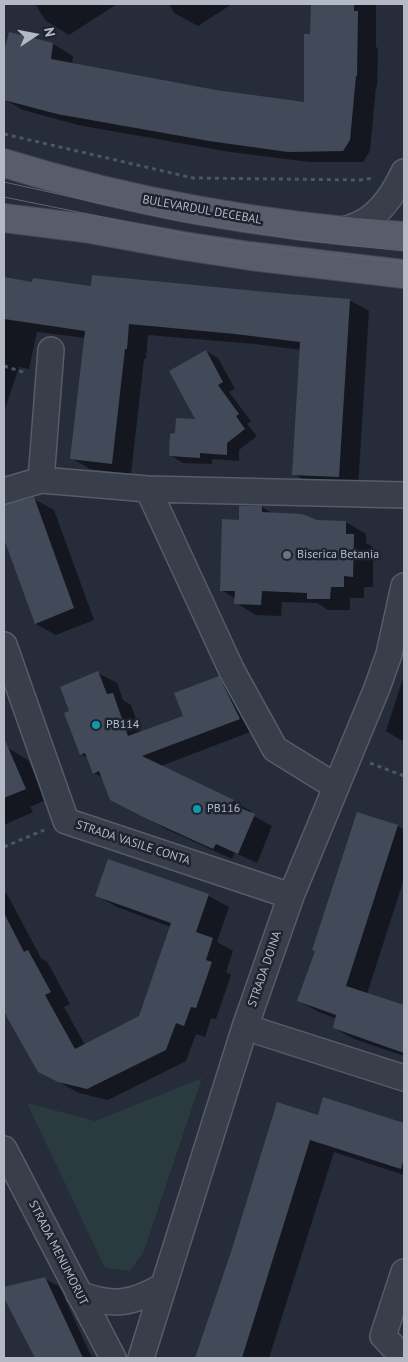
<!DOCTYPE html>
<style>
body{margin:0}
#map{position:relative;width:408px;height:1362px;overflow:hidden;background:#262c3a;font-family:"PT Sans",sans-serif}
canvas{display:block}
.frame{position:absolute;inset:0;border:5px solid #b5b9c6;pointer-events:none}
.north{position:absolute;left:10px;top:10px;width:50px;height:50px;-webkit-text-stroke:4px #1e2330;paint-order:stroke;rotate:79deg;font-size:14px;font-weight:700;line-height:20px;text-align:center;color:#b5b9c6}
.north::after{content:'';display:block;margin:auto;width:18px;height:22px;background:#b5b9c6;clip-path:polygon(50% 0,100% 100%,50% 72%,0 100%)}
</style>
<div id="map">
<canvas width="408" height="1362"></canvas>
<div class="frame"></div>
<div class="north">N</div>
</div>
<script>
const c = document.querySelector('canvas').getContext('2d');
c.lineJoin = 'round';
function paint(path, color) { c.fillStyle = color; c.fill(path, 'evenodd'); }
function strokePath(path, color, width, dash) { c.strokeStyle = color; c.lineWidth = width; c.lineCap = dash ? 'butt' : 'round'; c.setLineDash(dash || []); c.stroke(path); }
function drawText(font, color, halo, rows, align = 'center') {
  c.font = font + ' "PT Sans",sans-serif'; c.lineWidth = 5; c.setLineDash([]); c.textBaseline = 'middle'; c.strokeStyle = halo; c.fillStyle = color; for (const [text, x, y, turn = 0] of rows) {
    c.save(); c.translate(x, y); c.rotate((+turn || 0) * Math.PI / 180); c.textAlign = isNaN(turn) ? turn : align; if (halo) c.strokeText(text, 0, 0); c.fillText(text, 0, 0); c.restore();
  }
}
paint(new Path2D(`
 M202,1078L144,1251L130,1271L105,1268L27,1103L95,1121Z`), '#2a3b3f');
paint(new Path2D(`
 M35,4H117L69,35L46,21Z
 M169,4H232L198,26L174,13Z
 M312,4H376V47L378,48L377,87H376L370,151L363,162H309L230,152L78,125L23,110L4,99V57L10,34L53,44L73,56L72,64L216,91L305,104L312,36Z
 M4,278L33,283L92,287L349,300L369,311L358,488L313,485L294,474L301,350L255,344L148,335L146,359H144L131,474L90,469L71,458L86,338L37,332L29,369L19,367L4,412Z
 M206,351L218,358L235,389L229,392L251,421L247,424L257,436L239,450V461L212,459V464L183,463L171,456L176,434L197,421Z
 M34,499L54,510L94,620L56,635L36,624L4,536V505L8,506Z
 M262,507L273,514L317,521L346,522L366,534V543L373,547V587H364V598H350V610H328L317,603L282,602L281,616L256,615L236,603V599L221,590L240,521Z
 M98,673L117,683L123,700L131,705L141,733L185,716L219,678L237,688L258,729L161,766L233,801L251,811L250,814L272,826L257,863L235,853L232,859L166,829L111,800L103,778L94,773L89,759L81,754L71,712Z
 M404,675V742L386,731Z
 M8,748L28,760L46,800L30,807L33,812L4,825V751Z
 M358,814L398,826L404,830V879L367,994L404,1007V1056L354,1039L334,1028L337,1019L319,1012L299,1001L316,951Z
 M109,860L209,896L229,907L217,942L233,951L226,972L231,975L216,1019L211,1018L205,1037L196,1034L186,1061L108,1100L79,1093L39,1071L9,1018L4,1014V892L7,894L41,958L48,963L70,1004L64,1007L85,1045L140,1017L171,927L117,907L97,896Z
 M324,1099L404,1124V1175L334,1152L269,1358H197L234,1249L319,1116Z
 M45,1279L59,1286L92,1358H37L4,1295V1289Z`), '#0007');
paint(new Path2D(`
 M311,4H354V11H358L357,76H356L350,140L343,151L288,152L209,141L57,114L4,100V52L9,32L53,43L51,59L216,90L304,102V34H310Z
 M92,275L277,293L350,299L339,477L292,475L300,342L235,334L129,324L127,349H125L112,464L70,459L85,331L4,319V277L32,282L33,278L91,286Z
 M206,350L223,382L218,385L239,414L236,416L245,429L227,443V455L200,453V458L169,456L170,434L175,433L176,418L195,419L169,371Z
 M34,497L74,608L35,624L4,539V505Z
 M239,506H262V512L302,514L317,520L346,521V534H354L353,577L344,576V587H331L330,599H307V593L262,591L261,605L234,604L235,591H220L222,519L239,520Z
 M98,671L107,694L113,693L128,736L183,716L174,693L219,676L240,719L142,756L234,800L231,804L255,814L238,854L216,844L213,849L147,819L110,800L99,771L93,774L85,753L80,755L64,713L69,711L60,687Z
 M4,738L26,789L4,798Z
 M357,812L398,825L346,986L404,1005V1053L333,1028L336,1015L297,1001L315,951L312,950Z
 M108,859L209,894L196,932L213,938L206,960L212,962L196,1008L191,1007L184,1026L176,1023L166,1050L87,1089L58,1082L38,1072L4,1012V913L24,952L28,950L51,992L45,995L75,1049L139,1016L171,923L95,896Z
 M323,1097L404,1123V1158L401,1169L310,1140L242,1358H195L232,1249L277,1102L318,1115Z
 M45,1277L83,1358H35L4,1298V1287Z`), '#424a59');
const street = new Path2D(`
 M341,231C350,228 360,225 367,220C384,209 396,189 404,172
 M41,480L51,350
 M148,489L232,671L275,749L335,786
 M4,491L41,480L148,489L404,495
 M4,645L66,821L291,896
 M245,1027L404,1078
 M4,1149L113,1358
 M404,1272L383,1336L400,1354L404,1353
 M79,1294C113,1307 132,1304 163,1286
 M141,1358L245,1027L291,896L377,688L389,654L404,586`);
const primary = new Path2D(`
 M4,163C136,204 266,226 404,236
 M4,218L84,228L184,246L250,256L404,274`);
strokePath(street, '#575c69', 28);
strokePath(primary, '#424754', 30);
strokePath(new Path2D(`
 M4,134L193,178L360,180L374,178
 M4,366L26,373
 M370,763L404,776
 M4,847L44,830`), '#49585d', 3, [4, 4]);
strokePath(street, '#393e4b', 25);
strokePath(primary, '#575d6b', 28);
strokePath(new Path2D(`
 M4,182L179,221L302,240L404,251
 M4,197L201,237L310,253L404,262`), '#5e6473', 1);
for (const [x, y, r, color] of [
 [287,555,5,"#6b7280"],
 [96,725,5,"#0f9aa8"],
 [197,809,5,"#0f9aa8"]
]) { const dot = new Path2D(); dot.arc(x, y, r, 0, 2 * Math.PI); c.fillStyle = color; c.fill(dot); strokePath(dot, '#1e2330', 2); }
drawText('12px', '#b5b9c6', '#1e2330', [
 ["BULEVARDUL DECEBAL",202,210,10],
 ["STRADA VASILE CONTA",133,843,18],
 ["STRADA DOINA",265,969,-71],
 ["STRADA MENUMORUT",58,1253,63]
]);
drawText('12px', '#b5b9c6', '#1e2330', [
 ["Biserica Betania",297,555],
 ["PB114",106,725],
 ["PB116",207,809]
], 'left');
</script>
